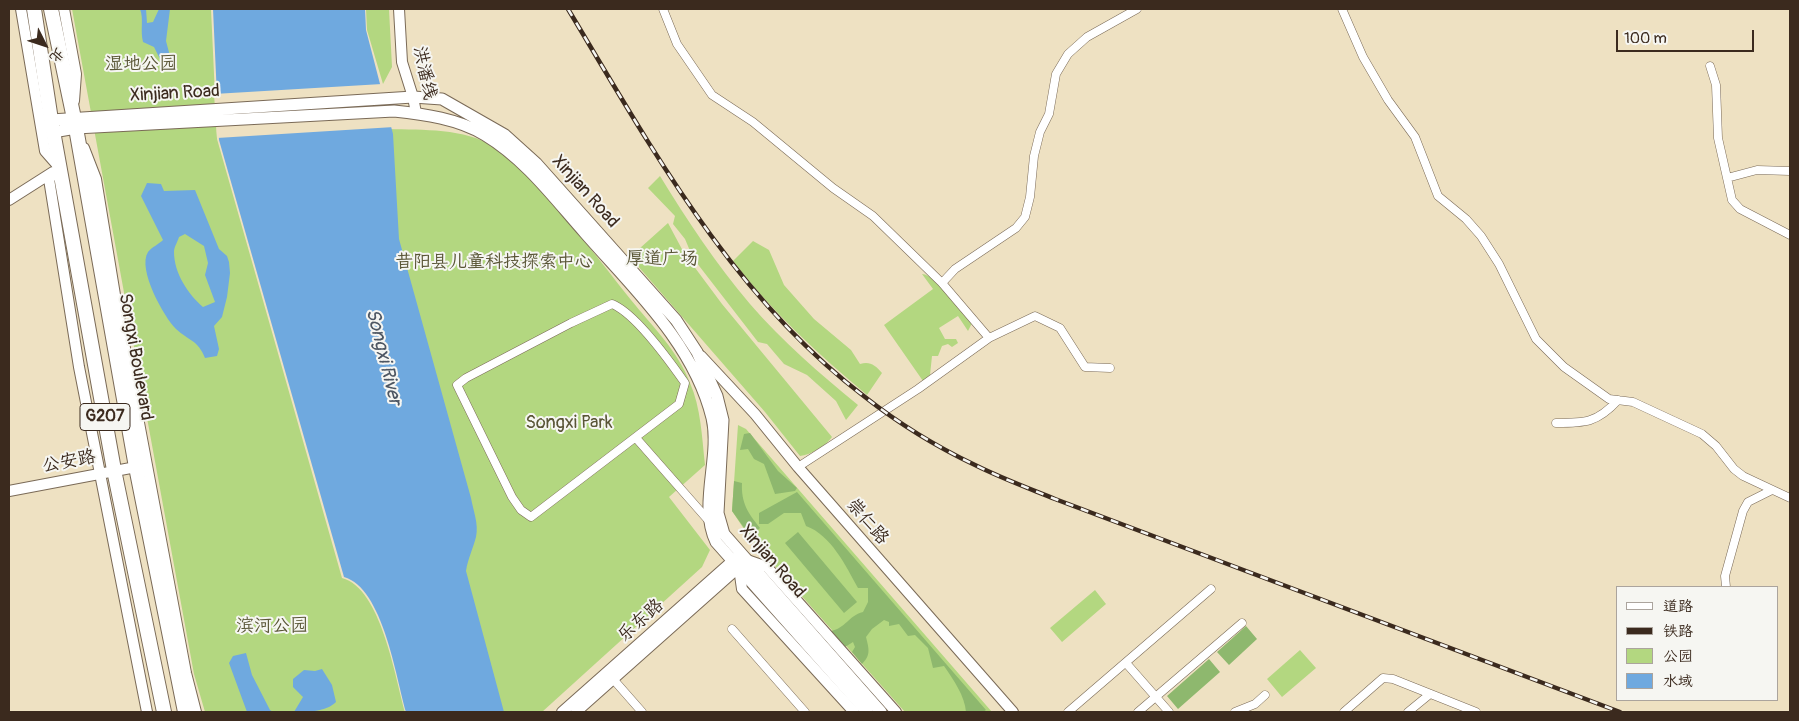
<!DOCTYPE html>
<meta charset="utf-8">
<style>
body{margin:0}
#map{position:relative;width:1799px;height:721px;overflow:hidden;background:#eee1c2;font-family:Pangolin,"LXGW WenKai TC",sans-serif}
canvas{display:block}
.frame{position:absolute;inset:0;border:10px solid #3b2a1e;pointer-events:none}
.legend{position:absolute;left:1616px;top:586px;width:162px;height:115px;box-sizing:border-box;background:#f6f6f2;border:1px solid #aba49d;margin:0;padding:6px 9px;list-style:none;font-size:15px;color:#3b2a1e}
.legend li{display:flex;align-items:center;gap:10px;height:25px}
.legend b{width:25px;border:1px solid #aba49d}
.north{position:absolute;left:20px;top:20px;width:50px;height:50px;-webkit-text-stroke:4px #f6f6f2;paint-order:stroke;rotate:131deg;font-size:14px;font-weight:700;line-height:20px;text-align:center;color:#3b2a1e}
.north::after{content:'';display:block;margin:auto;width:18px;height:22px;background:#3b2a1e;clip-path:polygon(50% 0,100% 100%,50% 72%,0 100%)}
.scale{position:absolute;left:1616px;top:30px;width:138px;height:22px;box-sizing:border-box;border:2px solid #3b2a1e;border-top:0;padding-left:6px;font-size:15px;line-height:18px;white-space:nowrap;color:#3b2a1e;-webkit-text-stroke:4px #f6f6f2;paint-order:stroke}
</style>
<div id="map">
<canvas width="1799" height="721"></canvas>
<div class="frame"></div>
<ul class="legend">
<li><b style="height:6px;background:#fff"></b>道路</li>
<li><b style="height:6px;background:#3b2a1e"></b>铁路</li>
<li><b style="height:14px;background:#b3d780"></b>公园</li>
<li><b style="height:14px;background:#6fa9df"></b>水域</li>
</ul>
<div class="north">北</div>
<div class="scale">100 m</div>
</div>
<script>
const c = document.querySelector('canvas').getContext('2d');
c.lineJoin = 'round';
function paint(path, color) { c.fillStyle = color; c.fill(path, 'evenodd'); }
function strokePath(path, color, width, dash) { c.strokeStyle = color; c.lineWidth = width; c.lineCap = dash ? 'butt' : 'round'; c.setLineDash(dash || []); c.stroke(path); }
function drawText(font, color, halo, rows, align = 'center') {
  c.font = font + ' Pangolin,"LXGW WenKai TC",sans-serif'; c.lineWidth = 4; c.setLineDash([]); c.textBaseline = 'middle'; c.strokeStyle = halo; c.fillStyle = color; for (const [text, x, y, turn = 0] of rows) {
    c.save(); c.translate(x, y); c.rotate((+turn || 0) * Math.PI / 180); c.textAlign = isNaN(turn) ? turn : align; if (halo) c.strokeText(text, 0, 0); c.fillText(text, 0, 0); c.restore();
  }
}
paint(new Path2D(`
 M72,9H211L217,139L342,578C381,588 395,677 405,712H205L194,674Z
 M366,9H389L392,67L383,84L367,30Z
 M388,129C424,130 463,128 495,147C511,156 525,172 537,186C571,222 600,261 631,300C652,326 678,351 690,383C701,408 702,438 705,465L669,497L710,550L702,567L542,712H493L403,300Z
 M660,176C687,220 716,264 750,304C782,341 820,374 858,405L846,420L836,401L807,375L784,364L767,344L758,342L693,258L685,239L673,224L675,216L648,188Z
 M668,223L684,253L722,304L832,437C826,446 810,455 800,456L765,412L630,257Z
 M753,241L769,250L784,285L814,319L851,350L860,364C870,361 875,365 882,373L867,395C818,354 772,312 733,261Z
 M922,274C937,275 961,311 972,323L968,331L958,316L939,328L945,339H956L958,343L952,347L948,344L942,346L938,356H932L930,375L923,381L884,325L933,289Z
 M738,425L746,429L992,712H905L750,538L732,511Z
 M1095,590L1106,604L1062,642L1050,628Z
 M1300,650L1316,668L1282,697L1267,679Z`), '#b3d780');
paint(new Path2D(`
 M750,433L778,471L797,488L795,491L775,494L764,464L754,459L748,449L740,450L744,434Z
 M734,481L742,483C741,503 748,513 760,528L750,536L732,511Z
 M797,492L986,710L983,712H966C965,696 953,679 944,666L933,668L928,648L915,635L908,636L899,624L889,626V622L884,620L872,629L866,637C869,649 871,655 862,664L852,652L855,647L853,642L845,647L831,631C846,628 848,616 863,612L868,602V588H858C846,566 831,535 806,526L801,513H784L768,524H759V513Z
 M798,532L857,602L844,613L785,543Z
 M1246,626L1257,639L1229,665L1217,652Z
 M1209,659L1220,672L1178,709L1167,696Z`), '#8eb86e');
paint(new Path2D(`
 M140,9H146L147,23L153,22L159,9H170L166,41L171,60L163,65L154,47L143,42C140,30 144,19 140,9Z
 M213,9H365L366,30L393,134L399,239L471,498C473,510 479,524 476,537C473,549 468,558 466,571L504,712H406C396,677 383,588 344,577L219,140Z
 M147,183L161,184L164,191L195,190L219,249L227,256L229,262L230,273L227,297L222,317L214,326L219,349L217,356L205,358C198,340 189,341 176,329C164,317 137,269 148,252C152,247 159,244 163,240L141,196ZM185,234L204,246L208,263L205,275L215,302L203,307C188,294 174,273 174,252C174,247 178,241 179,237Z
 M246,653L252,675L270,710L273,712H247L229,663L233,656Z
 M322,669L332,685L336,702C326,712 307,712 294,712L303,697L293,687V679L304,670L315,671Z`), '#6fa9df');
paint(new Path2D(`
 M382,84H384L394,127L217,138L214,94Z`), '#eee1c2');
const street = new Path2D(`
 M663,9L677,44L712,95L753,122L833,188L873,216L942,283L989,338
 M1342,9L1363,57L1388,100L1415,137L1438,196L1466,219L1481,236L1499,264L1536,339L1564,367L1609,399L1633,402L1702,434L1716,446L1734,469L1743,476L1790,498
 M1710,66L1716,85L1718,138L1732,200L1740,209L1790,235
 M1727,178L1757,170L1790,171
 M942,283L955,269L1016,228L1025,217L1030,197L1034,156L1040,132L1049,114L1056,74L1068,54L1087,37L1137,9
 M612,304C635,313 671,363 685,383L679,404L531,517L521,510L512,497L457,385L466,378L571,323Z
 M1556,423C1585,423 1597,423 1618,400
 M636,438L709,521
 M798,467L918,389L989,338L1035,316L1060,328L1085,367L1110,368
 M1726,587L1725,576L1743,511L1748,502L1772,490
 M732,629L805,712
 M1126,663L1169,712
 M613,679L642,712
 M1068,712L1211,589
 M1138,712L1242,623
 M1235,712L1255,704L1265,695
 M1344,712L1383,678L1393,679L1476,712
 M1408,712L1430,694`);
const secondary = new Path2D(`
 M21,9L45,151L59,167
 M64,9L76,74L74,101
 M399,9L402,62L413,97L416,113
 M84,148L96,179L115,295L186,673L196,712
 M60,168L49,179L79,367L147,712
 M9,200L53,172
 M701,356L755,414L798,467L1013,712
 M9,491L136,467
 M739,568L742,589L854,712
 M562,712L738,556
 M576,712L747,560L767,567L896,712`);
const primary = new Path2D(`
 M51,120L413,97L442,99L505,135L536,163L676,320L697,352L717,396L723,420L718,513L724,534L881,712
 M53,132L76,128L394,111C424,114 459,119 485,135C525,159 554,198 585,233C633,288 694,344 712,418C721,457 698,505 716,542L867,712`);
const highway = new Path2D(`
 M34,9L51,120L114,470L164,712
 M51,9L76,128L136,467L185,712`);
strokePath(street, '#7a6a57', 9);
strokePath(secondary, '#7a6a57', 12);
strokePath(primary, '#7a6a57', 13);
strokePath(highway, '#7a6a57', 16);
strokePath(street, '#fff', 8);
strokePath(secondary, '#fff', 10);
strokePath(primary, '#fff', 11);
strokePath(highway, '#fff', 14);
const rail = new Path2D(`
 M568,9C652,149 733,297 865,397C898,423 937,447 975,465C1001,478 1028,488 1055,499L1620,712`);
strokePath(rail, '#3b2a1e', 4.5);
strokePath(rail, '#f6f6f2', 2.5, [8]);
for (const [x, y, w] of [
 [105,417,50]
]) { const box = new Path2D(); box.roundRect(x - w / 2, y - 13.5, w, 27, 4); c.fillStyle = '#f6f6f2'; c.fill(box); strokePath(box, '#3b2a1e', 1); }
drawText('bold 16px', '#3b2a1e', null, [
 ["G207",105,417]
]);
drawText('18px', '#595536', '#f6f6f2', [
 ["湿地公园",141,64],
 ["厚道广场",662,259],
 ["昔阳县儿童科技探索中心",494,262],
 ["Songxi Park",569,423],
 ["滨河公园",272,626]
]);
drawText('18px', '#3b2a1e', '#f6f6f2', [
 ["洪潘线",424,73,78],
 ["Xinjian Road",175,94,-3],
 ["Xinjian Road",585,192,48],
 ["Songxi Boulevard",135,357,80],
 ["公安路",69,462,-11],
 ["崇仁路",867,522,49],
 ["Xinjian Road",772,562,49],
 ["乐东路",641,621,-42]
]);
drawText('italic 19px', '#4d5662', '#f6f6f2', [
 ["Songxi River",383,357,76]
]);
</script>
